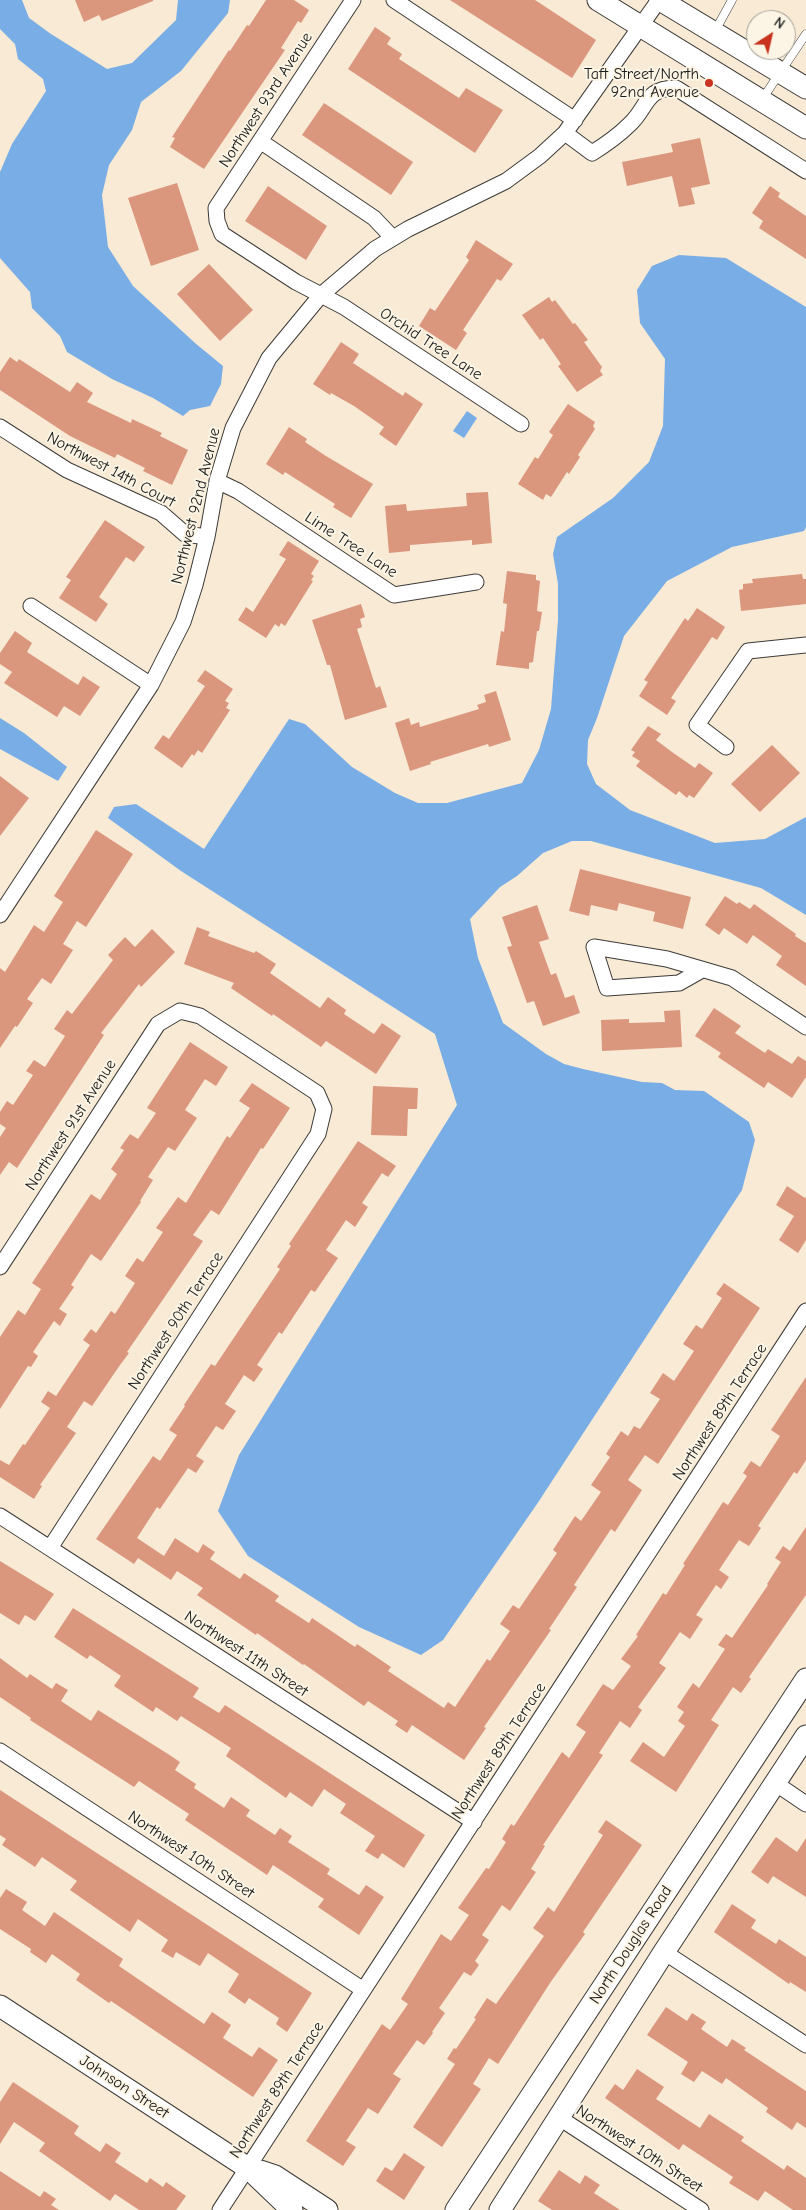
<!DOCTYPE html>
<style>
body{margin:0}
#map{position:relative;width:806px;height:2210px;overflow:hidden;background:#f8ead4;font-family:"Comic Neue",sans-serif}
canvas{display:block}
.north{position:absolute;left:746px;top:10px;width:50px;height:50px;box-sizing:border-box;background:#fcf5e5;border:1px solid #a29e95;border-radius:50%;rotate:35deg;font-size:14px;font-weight:700;line-height:20px;text-align:center;color:#1c1c1c}
.north::after{content:'';display:block;margin:auto;width:18px;height:22px;background:#c8321e;clip-path:polygon(50% 0,100% 100%,50% 72%,0 100%)}
</style>
<div id="map">
<canvas width="806" height="2210"></canvas>
<div class="north">N</div>
</div>
<script>
const c = document.querySelector('canvas').getContext('2d');
c.lineJoin = 'round';
function paint(path, color) { c.fillStyle = color; c.fill(path, 'evenodd'); }
function strokePath(path, color, width, dash) { c.strokeStyle = color; c.lineWidth = width; c.lineCap = dash ? 'butt' : 'round'; c.setLineDash(dash || []); c.stroke(path); }
function drawText(font, color, halo, rows, align = 'center') {
  c.font = font + ' "Comic Neue",sans-serif'; c.lineWidth = 4; c.setLineDash([]); c.textBaseline = 'middle'; c.strokeStyle = halo; c.fillStyle = color; for (const [text, x, y, turn = 0] of rows) {
    c.save(); c.translate(x, y); c.rotate((+turn || 0) * Math.PI / 180); c.textAlign = isNaN(turn) ? turn : align; if (halo) c.strokeText(text, 0, 0); c.fillText(text, 0, 0); c.restore();
  }
}
paint(new Path2D(`
 M0,0H22L29,18L51,34L107,69L132,63L176,20L178,0H230L228,13L181,71L141,102L132,130L109,165L102,195L108,247L133,286L195,343L223,366L221,384L210,406L190,410L183,416L153,398L112,379L67,352L60,336L32,308L30,292L0,258V172L12,144L46,91L43,79L18,59L15,44L0,29Z
 M679,255L726,258L806,307V527L804,531L732,547L667,581L624,636L597,718L588,740L587,764L596,784L630,810L715,843L765,839L806,817V915L761,888L591,841H572L543,853L517,876L500,887L470,919L478,958L503,1023L546,1054L564,1064L583,1069L642,1082L662,1083L675,1090L704,1091L749,1122L755,1140L742,1190L537,1504L443,1640L421,1655L359,1627L248,1556L218,1511L239,1455L457,1105L435,1034L181,871L108,818L114,807L136,804L204,849L289,719L305,724L352,767L395,793L418,803H447L522,783L539,750L551,709L558,620V584L553,554L557,537L613,498L649,462L663,426L665,359L640,323L637,290L652,266Z
 M467,411L477,418L464,438L453,431Z
 M0,718L24,733L67,767L58,781L0,749Z`), '#78ade6');
paint(new Path2D(`
 M75,0H153V1L102,21L99,15L84,22Z
 M266,0H294L309,10L301,23L298,21L281,48L285,50L204,169L170,147L175,138L172,137L229,50L230,51L247,25L249,26Z
 M450,0H535L596,40L572,78Z
 M375,27L391,38L387,44L402,54L399,59L459,98L466,88L503,110L475,153L348,69Z
 M324,103L413,162L391,195L302,135Z
 M700,138L710,184L691,188L695,204L679,207L672,176L627,186L622,162L673,152L671,144Z
 M177,183L199,250L151,266L128,198Z
 M268,186L327,226L306,260L245,221Z
 M770,186L780,193L778,197L806,216V259L759,228L763,221L752,213Z
 M476,240L513,264L501,281L497,279L463,330L467,333L456,350L419,326L430,308L435,311L469,260L466,257Z
 M209,264L253,310L220,341L177,294Z
 M549,297L552,302L555,300L573,324L575,323L588,340L584,342L602,367L600,371L603,375L577,392L558,366L561,364L543,338L540,340L522,315Z
 M341,342L359,354L353,363L403,396L405,392L423,404L396,446L379,434L384,427L354,406L331,393L330,395L313,384Z
 M10,357L17,362L19,359L70,392L77,382L93,393L87,402L131,423L132,419L162,433L160,436L188,450L172,485L143,471L145,468L117,454L115,458L70,436L0,390V372Z
 M568,404L595,422L593,426L595,429L578,455L580,457L569,474L567,472L551,497L546,494L543,500L518,484L535,457L538,459L553,435L549,432Z
 M289,427L307,439L305,442L326,456L373,484L351,518L333,507L335,504L285,472L283,475L266,464Z
 M488,492L492,543L472,545V540L410,545V551L389,553L385,506L406,504L407,511L467,506L466,493Z
 M105,520L145,547L134,562L126,557L99,597L108,604L96,622L59,598L71,580L66,577Z
 M288,541L319,561L311,574L314,576L311,580L313,581L285,626L281,623L279,627L275,624L266,638L238,620L246,607L253,612L286,559L279,555Z
 M507,571L536,575V580L540,581L537,611L542,612L539,631H537L533,662L529,663V669L496,665L501,631L504,632L507,604L503,603Z
 M802,574L803,579H806V604L741,611L739,590L743,589V584L753,583L752,579Z
 M361,604L365,617L360,619L362,627L357,629L376,688L380,686L387,707L345,720L330,665H327L312,620Z
 M697,608L725,627L717,640L712,637L671,698L676,701L667,715L639,696L648,682L644,680L685,618L688,621Z
 M15,631L32,643L27,652L78,685L83,676L100,687L80,716L64,706L57,717L4,683L12,672L0,664V653Z
 M205,670L233,689L225,701L229,703L226,708L230,710L202,753L198,750L194,756L192,754L182,768L154,748L163,735L169,739L205,686L197,681Z
 M496,691L511,740L489,747L488,744L430,762L431,764L410,771L395,723L409,718L411,725L419,722L420,727L479,709L477,705L486,702L484,695Z
 M648,726L661,734L656,740L672,752L695,768L699,763L713,773L694,798L689,795L687,798L679,791L676,795L636,766L640,761L632,756L635,752L631,750Z
 M772,745L800,773L760,812L731,784Z
 M0,776L29,798L0,836Z
 M96,830L133,854L86,927L77,921L63,944L73,950L51,984L42,978L27,999L33,1003L17,1027L15,1026L0,1048V968L5,972L34,925L44,932L63,902L54,896Z
 M580,869L691,897L683,929L653,921L655,912L619,903L617,911L591,905L589,916L569,911Z
 M725,896L737,904L739,902L750,909L754,904L796,934L795,936L806,943V986L776,965L782,956L753,935L747,944L724,928L719,935L705,925Z
 M537,905L549,939L539,942L551,975L556,973L565,998L574,995L580,1013L543,1026L534,1001L527,1003L507,947L512,946L502,917Z
 M197,927L210,932L208,936L254,953L256,951L276,964L270,973L320,1008L328,997L346,1010L344,1014L374,1034L382,1023L401,1036L376,1074L326,1041L321,1047L273,1014L272,1016L231,988L234,983L184,964Z
 M152,929L175,952L141,987L139,984L101,1033L104,1035L17,1168L9,1162L0,1175V1137L6,1128L0,1124V1112L7,1101L13,1105L33,1075L26,1071L34,1060L45,1067L65,1036L54,1029L67,1010L72,1014L113,960L108,955L125,937L135,947Z
 M714,1008L741,1026L735,1033L765,1053L768,1049L792,1064L798,1056L806,1061V1077L792,1098L768,1082L764,1088L718,1057L721,1053L695,1036Z
 M680,1010L682,1047L602,1051L601,1020L629,1019V1023L665,1022L664,1011Z
 M190,1042L228,1067L216,1086L205,1079L185,1110L197,1118L175,1151L168,1147L148,1177L153,1180L140,1201L141,1202L101,1261L91,1254L71,1285L74,1287L59,1309L67,1314L60,1326L54,1321L33,1352L38,1356L31,1367L28,1366L0,1409V1337L18,1310L25,1315L41,1289L32,1283L91,1194L100,1200L117,1174L111,1169L124,1150L120,1148L130,1134L138,1139L156,1113L147,1108Z
 M252,1083L290,1108L263,1149L261,1148L219,1215L211,1210L193,1235L203,1241L127,1352L129,1353L120,1365L92,1406L84,1401L67,1427L76,1433L40,1485L42,1486L34,1499L0,1477V1460L9,1465L23,1444L25,1445L50,1408L41,1402L48,1391L56,1396L90,1345L83,1340L91,1329L96,1333L111,1311L115,1314L135,1283L125,1276L137,1258L143,1262L163,1232L156,1228L178,1197L186,1203L227,1136L230,1138L250,1108L239,1101Z
 M373,1086L418,1088L417,1109H408L407,1136L371,1135Z
 M358,1141L396,1166L388,1177L382,1173L362,1203L368,1207L355,1227L346,1220L326,1250L338,1258L315,1292L311,1290L282,1334L279,1332L257,1365L263,1369L254,1382L244,1375L225,1404L236,1411L223,1430L216,1426L196,1456L204,1461L196,1473L188,1468L160,1509L157,1507L137,1538L164,1556L175,1538L198,1553L203,1544L215,1552L210,1559L240,1579L244,1573L267,1588L279,1596L275,1601L309,1623L312,1618L355,1647L357,1644L391,1667L388,1671L444,1708L448,1702L455,1707L487,1659L490,1661L510,1631L500,1624L513,1605L519,1609L557,1553L553,1550L575,1516L581,1521L601,1492L591,1485L610,1457L606,1454L621,1431L628,1436L634,1426L640,1429L660,1399L650,1393L663,1373L674,1381L694,1351L683,1344L696,1325L702,1329L722,1298L716,1294L724,1283L760,1308L658,1464L645,1455L628,1480L642,1490L615,1532L611,1529L574,1585L577,1587L549,1629L551,1630L484,1727L486,1728L464,1760L412,1725L407,1733L395,1725L398,1721L368,1701L364,1706L304,1664L303,1665L257,1633L256,1635L197,1595L203,1588L177,1571L171,1580L138,1558L134,1564L96,1539L153,1456L160,1461L177,1435L169,1430L185,1406L184,1405L211,1364L215,1366L280,1269L277,1267L291,1246L289,1244Z
 M787,1186L805,1198L806,1197V1240L798,1253L779,1240L794,1216L776,1205Z
 M806,1377V1460L797,1474L794,1472L758,1526L761,1528L749,1546L739,1540L719,1570L729,1577L721,1589L716,1585L696,1615L703,1619L690,1639L680,1632L659,1663L666,1668L638,1707L642,1710L630,1728L620,1721L599,1753L603,1755L543,1845L545,1846L531,1869L536,1872L510,1911L502,1905L482,1935L489,1940L475,1961L479,1965L471,1976L464,1972L439,2008L445,2013L432,2032L433,2033L424,2045L417,2040L393,2074L401,2079L378,2114L368,2108L346,2141L356,2147L343,2166L306,2141L382,2024L390,2030L408,2004L401,1999L441,1934L451,1941L469,1915L458,1908L486,1868L489,1869L506,1842L502,1839L511,1824L514,1826L562,1752L569,1758L586,1732L576,1725L603,1684L613,1690L631,1666L621,1659L638,1636L636,1635L663,1593L666,1595L685,1565L683,1564L723,1502L728,1505L747,1476L743,1473L751,1461L760,1467L780,1436L771,1430Z
 M806,1527V1595L749,1677L751,1679L741,1693L733,1687L711,1720L719,1725L676,1792L630,1761L643,1742L664,1757L685,1726L678,1721L684,1712L677,1707L693,1683L699,1688L725,1649L718,1645L726,1634L732,1638L768,1585L767,1584L781,1562L775,1558L783,1546L790,1551Z
 M0,1561L54,1594L35,1621L25,1615L19,1625L0,1613Z
 M73,1608L199,1688L193,1697L219,1713L225,1705L425,1835L404,1868L382,1853L378,1859L365,1851L375,1836L340,1813L346,1804L324,1789L312,1807L290,1792L286,1798L226,1756L231,1748L181,1716L177,1721L156,1707L153,1712L114,1686L121,1676L90,1655L87,1659L54,1637Z
 M0,1658L27,1678L30,1674L52,1689L56,1683L68,1690L61,1701L91,1721L98,1710L168,1754L180,1762L175,1770L196,1784L194,1788L224,1808L231,1797L250,1810L246,1816L275,1835L280,1828L292,1836L288,1842L330,1869L327,1874L359,1895L366,1885L384,1897L359,1935L318,1907L324,1899L273,1865L267,1875L185,1820L189,1814L139,1781L134,1787L30,1720L31,1718L0,1697Z
 M0,1790L312,1993L287,2032L276,2024L279,2018L249,1998L245,2004L228,1992L239,1974L208,1953L200,1966L176,1952L173,1958L161,1951L168,1940L138,1919L130,1932L70,1890L77,1881L42,1857L35,1867L2,1845L6,1839L0,1835Z
 M606,1820L642,1845L583,1932L585,1934L550,1983L498,2064L489,2058L473,2084L481,2089L442,2147L413,2127L455,2064L447,2059L454,2048L456,2049L476,2019L474,2018L487,1998L496,2004L544,1936L533,1928L548,1907L554,1912L603,1835L598,1832Z
 M776,1837L797,1852L806,1838V1897L773,1876L768,1884L751,1872Z
 M6,1889L27,1902L22,1910L45,1926L54,1912L123,1959L119,1966L204,2024L212,2012L231,2025L223,2038L252,2057L259,2047L278,2060L253,2097L111,2001L109,2003L76,1980L80,1974L52,1954L46,1963L30,1952L31,1949L0,1929V1898Z
 M732,1904L756,1920L751,1928L776,1944L779,1939L806,1957V1992L790,1982L789,1984L714,1932Z
 M666,2007L687,2021L692,2013L706,2022L701,2029L727,2047L732,2039L746,2048L744,2050L806,2091V2128L797,2122L792,2130L766,2112L768,2108L726,2078L722,2084L702,2071L694,2082L681,2074L688,2062L647,2035Z
 M637,2069L664,2087L656,2099L700,2128L709,2114L744,2137L741,2141L784,2170L787,2165L806,2178V2210H793L765,2191L758,2201L729,2183L733,2177L683,2144L679,2150L605,2098L615,2084L623,2090Z
 M13,2082L79,2126L74,2134L100,2152L106,2143L121,2153L115,2162L147,2183L150,2178L163,2187L166,2182L186,2196L176,2210H139L115,2194L110,2201L39,2151L45,2143L14,2122L0,2144V2102Z
 M404,2153L425,2167L404,2200L376,2181L385,2167L392,2171Z
 M559,2170L580,2184L585,2175L600,2185L594,2193L620,2210H552L538,2201Z
 M0,2171L40,2197L44,2191L56,2199L51,2205L59,2210H0Z`), '#db967e');
const lane = new Path2D(`
 M715,31L732,0
 M763,98L806,34`);
const street = new Path2D(`
 M353,0L216,208L217,221L222,234L296,282L344,307L521,424
 M394,0L575,120
 M565,133L592,153C605,145 619,135 630,124C648,107 645,88 676,88L806,171
 M260,141L374,218L393,238
 M0,427L67,470L161,513L185,534L207,537
 M217,481L238,491L394,595L476,582
 M31,606L151,685
 M726,747L697,725L748,651L806,645
 M0,915L151,685L183,622L195,585L207,537L217,481L233,428L269,358L321,295L375,249L408,229L506,181L540,156L565,133L659,0
 M702,970L679,983L607,988L594,947L667,959L732,978L806,1027
 M0,1267L158,1024L180,1011L200,1016L317,1093L324,1109L318,1134L50,1548
 M0,1516L474,1822
 M0,1751L362,1989
 M775,1783L806,1804
 M664,1952L806,2045
 M558,2117L701,2210
 M220,2210L806,1311`);
const secondary = new Path2D(`
 M598,0L806,128
 M660,0L806,88
 M0,2006L248,2168L292,2210
 M260,2171L275,2176L327,2210
 M456,2210L806,1679
 M500,2210L664,1952L806,1736`);
strokePath(lane, '#3d3b38', 9);
strokePath(street, '#3d3b38', 17);
strokePath(secondary, '#3d3b38', 23);
strokePath(lane, '#fff', 8);
strokePath(street, '#fff', 15);
strokePath(secondary, '#fff', 21);
for (const [x, y, r, color] of [
 [709,83,5,"#c8321e"]
]) { const dot = new Path2D(); dot.arc(x, y, r, 0, 2 * Math.PI); c.fillStyle = color; c.fill(dot); strokePath(dot, '#fcf5e5', 2); }
drawText('16px', '#1c1c1c', '#fcf5e5', [
 ["Taft Street/North",699,74],
 ["92nd Avenue",699,92]
], 'right');
drawText('16px', '#1c1c1c', '#fcf5e5', [
 ["Northwest 93rd Avenue",266,100,-57],
 ["Orchid Tree Lane",431,344,33],
 ["Northwest 14th Court",111,470,28],
 ["Northwest 92nd Avenue",196,506,-76],
 ["Lime Tree Lane",351,545,33],
 ["Northwest 91st Avenue",71,1125,-57],
 ["Northwest 90th Terrace",176,1321,-57],
 ["Northwest 89th Terrace",720,1412,-57],
 ["Northwest 11th Street",246,1654,33],
 ["Northwest 89th Terrace",499,1751,-57],
 ["Northwest 10th Street",191,1855,33],
 ["North Douglas Road",631,1945,-57],
 ["Johnson Street",124,2087,33],
 ["Northwest 89th Terrace",277,2090,-57],
 ["Northwest 10th Street",639,2149,33]
]);
</script>
